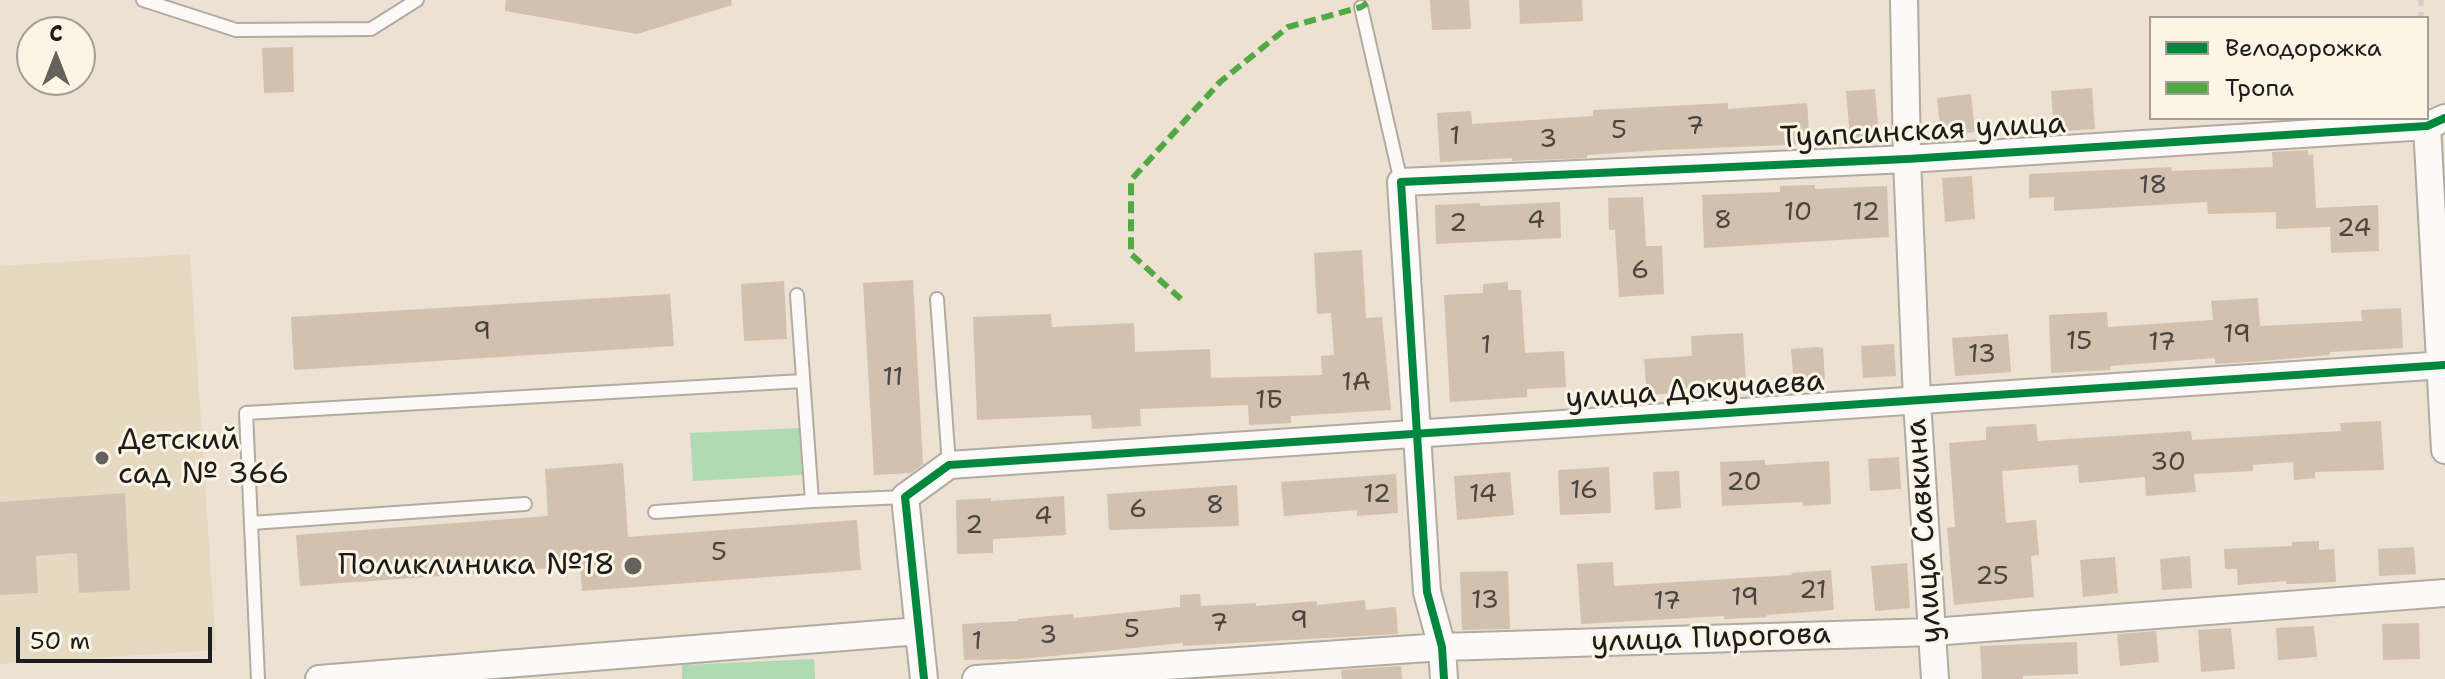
<!DOCTYPE html>
<meta charset="utf-8">
<style>
body{margin:0}
#map{position:relative;width:2445px;height:679px;overflow:hidden;background:#ece1d2;font-family:"Shantell Sans",sans-serif}
canvas{display:block}
.legend{position:absolute;left:2149px;top:16px;width:280px;height:104px;box-sizing:border-box;background:#fcf5e5;border:2px solid #a29e95;margin:0;padding:10px 14px;list-style:none;font-size:24px;color:#1c1c1c}
.legend li{display:flex;align-items:center;gap:16px;height:40px}
.legend b{width:40px;border:2px solid #a29e95}
.north{position:absolute;left:16px;top:16px;width:80px;height:80px;box-sizing:border-box;background:#fcf5e5;border:2px solid #a29e95;border-radius:50%;rotate:0deg;font-size:22px;font-weight:700;line-height:32px;text-align:center;color:#1c1c1c}
.north::after{content:'';display:block;margin:auto;width:28px;height:36px;background:#65615c;clip-path:polygon(50% 0,100% 100%,50% 72%,0 100%)}
.scale{position:absolute;left:16px;top:627px;width:196px;height:36px;box-sizing:border-box;border:4px solid #1c1c1c;border-top:0;padding-left:10px;font-size:24px;line-height:28px;white-space:nowrap;color:#1c1c1c;-webkit-text-stroke:6px #fcf5e5;paint-order:stroke}
</style>
<div id="map">
<canvas width="2445" height="679"></canvas>
<ul class="legend">
<li><b style="height:10px;background:#00873e"></b>Велодорожка</li>
<li><b style="height:10px;background:#52a943"></b>Тропа</li>
</ul>
<div class="north">С</div>
<div class="scale">50 m</div>
</div>
<script>
const c = document.querySelector('canvas').getContext('2d');
c.lineJoin = 'round';
function paint(path, color) { c.fillStyle = color; c.fill(path, 'evenodd'); }
function strokePath(path, color, width, dash) { c.strokeStyle = color; c.lineWidth = width; c.lineCap = dash ? 'butt' : 'round'; c.setLineDash(dash || []); c.stroke(path); }
function drawText(font, color, halo, rows, align = 'center') {
  c.font = font + ' "Shantell Sans",sans-serif'; c.lineWidth = 6; c.setLineDash([]); c.textBaseline = 'middle'; c.strokeStyle = halo; c.fillStyle = color; for (const [text, x, y, turn = 0] of rows) {
    c.save(); c.translate(x, y); c.rotate((+turn || 0) * Math.PI / 180); c.textAlign = isNaN(turn) ? turn : align; if (halo) c.strokeText(text, 0, 0); c.fillText(text, 0, 0); c.restore();
  }
}
paint(new Path2D(`
 M190,254L216,650L0,664V266Z`), '#e6d9c2');
paint(new Path2D(`
 M799,428L802,475L693,481L690,433Z
 M814,659L815,679H682V665Z`), '#b0dab2');
paint(new Path2D(`
 M506,0H731L732,5L637,34L505,11Z
 M1430,0H1469L1471,29L1432,30Z
 M1519,0H1582L1583,21L1520,24Z
 M293,47L294,92L264,93L262,48Z
 M2092,88L2095,129L2054,132L2051,91Z
 M1875,89L1879,136L1850,138L1846,91Z
 M1971,94L1975,132L1941,136L1937,98Z
 M1728,103V109L1807,103L1810,144L1662,150L1587,155V158L1512,161V158L1440,162L1437,113L1471,111L1472,124L1593,116V110Z
 M2308,150V155L2313,154L2316,208L2378,205L2379,251L2331,253L2330,227L2276,229V212L2208,214L2207,202L2054,211V197L2029,198V174L2171,167L2172,171L2273,167L2272,152Z
 M1972,176L1975,219L1945,222L1942,178Z
 M1815,185V189L1887,186L1889,237L1704,248L1702,195L1780,192V186Z
 M1643,197L1646,246H1662L1664,294L1619,297L1615,230H1609L1608,198Z
 M1560,202L1561,238L1436,244L1435,205L1480,203V206Z
 M1362,250L1366,318L1382,317L1391,410L1291,416V423L1249,425L1248,405L1140,409L1141,426L1092,429L1091,415L977,420L973,317L1051,314L1052,327L1134,323L1135,352L1210,349L1211,378L1322,375L1321,356L1334,355L1331,313L1317,314L1314,253Z
 M913,280L923,464L911,473L874,475L863,283Z
 M784,281L787,339L744,341L741,284Z
 M1508,282V290H1521L1525,353L1564,351L1566,387L1527,389V397L1450,402L1444,295L1483,293V284Z
 M670,294L674,346L294,370L291,317Z
 M2258,298L2260,326L2362,321L2361,310L2401,308L2403,348L2330,352V355L2262,361L2215,364V358L2110,366V370L2051,373L2049,315L2107,312L2108,327L2213,320L2211,301Z
 M1743,333L1746,386L1674,390L1675,393L1647,395L1644,359L1692,356L1691,336Z
 M2008,334L2011,372L1955,376L1952,338Z
 M1894,344L1896,376L1863,378L1861,346Z
 M1818,347L1823,348L1825,380H1820L1821,384L1794,385L1791,349Z
 M2381,421L2384,470L2315,472V478L2294,480L2293,462L2253,465V471L2194,474L2196,492L2146,496L2145,477L2079,483L2078,465L2002,471L2006,523L2036,520L2039,555L2031,556L2034,597L1954,605L1947,528L1955,527L1949,443L1986,440V427L2036,424L2038,441L2191,431L2192,440L2341,431L2340,423Z
 M1899,457L1901,489L1870,491L1868,459Z
 M1765,460V465L1829,461L1831,504L1803,506V502L1722,506L1720,462Z
 M623,463L628,537L857,520L861,570L582,591L580,566L300,586L296,535L548,516L545,469Z
 M1609,467L1611,513L1560,515L1558,470Z
 M1679,471L1681,508L1655,510L1653,472Z
 M1510,472L1514,515L1457,520L1454,476Z
 M1396,474L1398,513L1357,516V510L1284,516L1281,482Z
 M1237,485L1239,526L1109,530L1107,494Z
 M125,493L130,590L79,593L77,553L36,556L38,593L0,595V502Z
 M1064,496L1066,535L993,539V553L957,554L956,500L991,498V501Z
 M2319,541V550L2334,549L2336,582L2294,584H2286V581L2238,585L2237,569H2225L2224,549L2292,546V542Z
 M2414,547L2416,574L2379,576L2378,549Z
 M2190,556L2192,588L2162,590L2160,559Z
 M2115,557L2118,593L2083,597L2080,560Z
 M1613,562L1614,586L1792,575L1791,573L1831,570L1834,610L1767,615V617L1724,619V616L1581,624L1577,564Z
 M1907,563L1910,608L1875,611L1871,566Z
 M1508,571L1510,629L1462,630L1460,572Z
 M1200,594L1201,606L1256,603V606L1317,601V605L1365,600L1366,610L1396,607L1398,634L1183,646V643L1022,659L964,660L962,624L1018,621V619L1073,614L1074,618L1180,607V595Z
 M2419,623L2420,659L2383,660L2382,624Z
 M2314,626L2317,657L2278,660L2276,628Z
 M2231,628L2235,669L2201,672L2198,630Z
 M2156,631L2159,662L2120,666L2117,634Z
 M2077,642L2078,674L2023,676V679H1982L1980,646Z
 M1401,666L1402,679H1342L1341,670Z`), '#d2c1af');
const lane = new Path2D(`
 M143,0L236,30L371,29L417,0
 M1361,7L1401,182
 M797,295L812,501L905,497
 M937,299L949,465
 M655,512L812,501
 M251,523L525,504
 M258,679L246,413L803,381`);
const street = new Path2D(`
 M1904,0L1907,159L1917,401L1935,679
 M2427,126L2445,450
 M319,679L919,631
 M924,679L905,497L949,465L2445,365
 M976,679L1442,647L1932,632L2445,593
 M1444,679L1442,647L1427,592L1401,182L1907,159L2427,126L2445,118`);
strokePath(lane, '#b2aba1', 16);
strokePath(street, '#b2aba1', 30);
strokePath(new Path2D(`
 M2421,0V18`), '#d2cfcb', 5, [6, 6]);
strokePath(lane, '#fcfaf8', 12);
strokePath(street, '#fcfaf8', 26);
strokePath(new Path2D(`
 M1181,299L1131,254V180L1220,82L1288,27L1361,7L1372,0`), '#52a943', 6, [12, 6]);
strokePath(new Path2D(`
 M924,679L905,497L949,465L2445,365
 M1444,679L1442,647L1427,592L1401,182L1907,159L2427,126L2445,118`), '#00873e', 8);
for (const [x, y, r, color] of [
 [102,458,8,"#65615c"],
 [633,566,10,"#65615c"]
]) { const dot = new Path2D(); dot.arc(x, y, r, 0, 2 * Math.PI); c.fillStyle = color; c.fill(dot); strokePath(dot, '#fcf5e5', 3); }
drawText('26px', '#4a4541', null, [
 ["7",1695,127],
 ["5",1619,131],
 ["1",1455,137],
 ["3",1548,140],
 ["18",2153,186],
 ["10",1798,213],
 ["12",1866,213],
 ["4",1536,221],
 ["8",1723,221],
 ["2",1458,224],
 ["24",2354,229],
 ["6",1640,271],
 ["9",482,332],
 ["19",2237,335],
 ["15",2079,342],
 ["17",2162,343],
 ["1",1486,346],
 ["13",1982,355],
 ["11",893,378],
 ["1А",1356,383],
 ["1Б",1269,401],
 ["30",2168,463],
 ["20",1744,483],
 ["16",1584,491],
 ["12",1377,495],
 ["14",1483,495],
 ["8",1215,506],
 ["6",1138,510],
 ["4",1043,517],
 ["2",974,526],
 ["5",719,553],
 ["25",1992,577],
 ["21",1813,591],
 ["19",1745,598],
 ["13",1485,601],
 ["17",1667,602],
 ["9",1299,621],
 ["7",1219,624],
 ["5",1132,630],
 ["3",1048,636],
 ["1",977,642]
]);
drawText('30px', '#1c1c1c', '#fcf5e5', [
 ["Туапсинская улица",1923,132,-3],
 ["улица Докучаева",1695,391,-4],
 ["улица Савкина",1925,531,-94],
 ["улица Пирогова",1711,639,-2]
]);
drawText('30px', '#1c1c1c', '#fcf5e5', [
 ["Детский",118,441],
 ["сад № 366",118,475],
 ["Поликлиника №18",615,566,"right"]
], 'left');
</script>
